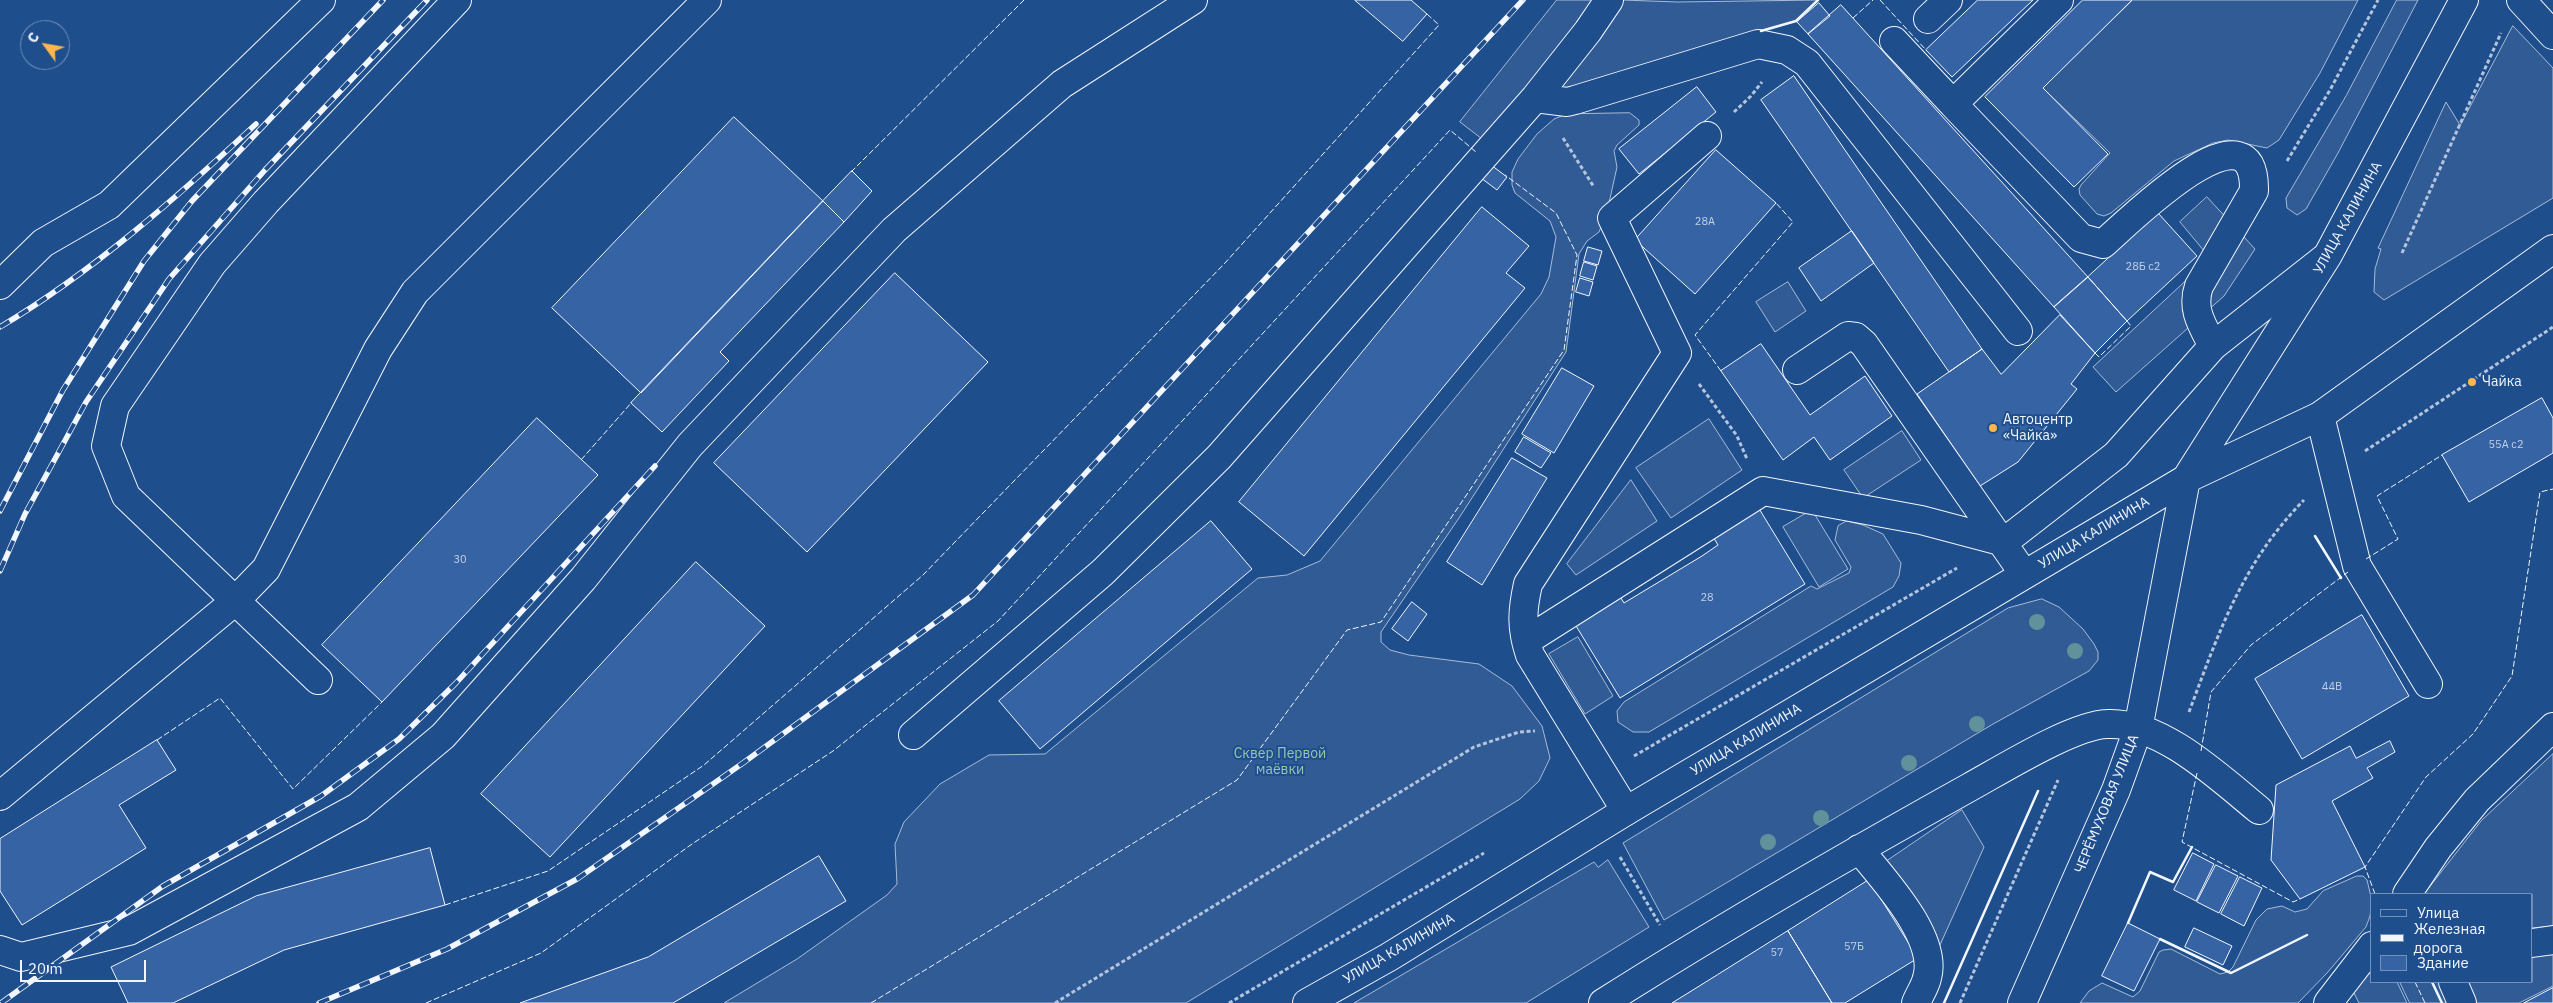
<!DOCTYPE html>
<meta charset="utf-8">
<style>
body{margin:0}
#map{position:relative;width:2553px;height:1003px;overflow:hidden;background:#1f4e8c;font-family:"IBM Plex Sans",sans-serif}
canvas{display:block}
.legend{position:absolute;left:2370px;top:893px;width:162px;height:90px;box-sizing:border-box;background:#1f4e8c;border:1px solid #7391ba;margin:0;padding:6px 9px;list-style:none;font-size:15px;color:#f2f6ff}
.legend li{display:flex;align-items:center;gap:10px;height:25px}
.legend b{width:25px;border:1px solid #7391ba}
.north{position:absolute;left:20px;top:20px;width:50px;height:50px;box-sizing:border-box;background:#1f4e8c;border:1px solid #7391ba;border-radius:50%;rotate:302deg;font-size:14px;font-weight:700;line-height:20px;text-align:center;color:#f2f6ff}
.north::after{content:'';display:block;margin:auto;width:18px;height:22px;background:#ffb74d;clip-path:polygon(50% 0,100% 100%,50% 72%,0 100%)}
.scale{position:absolute;left:20px;top:960px;width:126px;height:22px;box-sizing:border-box;border:2px solid #f2f6ff;border-top:0;padding-left:6px;font-size:15px;line-height:18px;white-space:nowrap;color:#f2f6ff;-webkit-text-stroke:4px #1f4e8c;paint-order:stroke}
</style>
<div id="map">
<canvas width="2553" height="1003"></canvas>
<ul class="legend">
<li><b style="height:6px;background:#1f4e8c"></b>Улица</li>
<li><b style="height:6px;background:#f2f6ff"></b>Железная дорога</li>
<li><b style="height:14px;background:#3563a3"></b>Здание</li>
</ul>
<div class="north">С</div>
<div class="scale">20 m</div>
</div>
<script>
const c = document.querySelector('canvas').getContext('2d');
c.lineJoin = 'round';
function paint(path, color) { c.fillStyle = color; c.fill(path, 'evenodd'); }
function strokePath(path, color, width, dash) { c.strokeStyle = color; c.lineWidth = width; c.lineCap = dash ? 'butt' : 'round'; c.setLineDash(dash || []); c.stroke(path); }
function drawText(font, color, halo, rows, align = 'center') {
  c.font = font + ' "IBM Plex Sans",sans-serif'; c.lineWidth = 4; c.setLineDash([]); c.textBaseline = 'middle'; c.strokeStyle = halo; c.fillStyle = color; for (const [text, x, y, turn = 0] of rows) {
    c.save(); c.translate(x, y); c.rotate((+turn || 0) * Math.PI / 180); c.textAlign = isNaN(turn) ? turn : align; if (halo) c.strokeText(text, 0, 0); c.fillText(text, 0, 0); c.restore();
  }
}
const built = new Path2D(`
 M1557,0H1600L1486,142L1460,122Z
 M1622,0L1678,2L1818,0L1796,21L1584,85L1562,88L1561,87Z
 M2133,0H2358L2320,73L2279,140L2267,148L2228,140L2213,143L2174,161L2111,213L2104,216L2097,214L2080,195L2079,189L2081,185L2110,153L2043,88Z
 M2397,0H2418L2338,153L2306,209L2297,215L2287,208L2286,198L2346,96Z
 M2513,26L2553,68V198L2384,300L2374,292L2375,269L2381,249L2378,248L2446,102L2460,125Z
 M1630,113L1639,120V125L1617,145L1614,151L1617,167L1607,212L1599,232L1587,241L1579,254L1566,352L1459,518L1381,632V642L1390,650L1409,655L1479,664L1512,686L1542,726L1550,758L1539,781L1520,799L1186,1003H724L797,959L887,895L897,884L895,844L904,822L940,784L989,755L1045,754L1258,578L1287,575L1320,561L1541,294L1549,277L1556,237L1550,221L1515,193L1512,185V172L1518,159L1537,134L1554,119L1566,114Z
 M2207,197L2255,249L2224,296L2116,392L2093,367L2210,258L2180,222Z
 M1788,282L1806,311L1775,332L1756,302Z
 M1709,419L1742,470L1671,518L1636,468Z
 M1902,431L1921,460L1863,498L1844,470Z
 M1631,480L1657,521L1576,575L1567,564Z
 M1812,510L1848,569L1819,587L1783,527Z
 M1847,521L1863,525L1883,534L1901,563L1899,576L1893,587L1649,732H1633L1618,722L1617,711L1624,702L1811,586L1817,589L1849,573L1851,567L1835,540L1838,526Z
 M2042,599L2059,607L2083,629L2094,644L2098,652V660L2089,671L1993,724L1664,920L1623,843L2008,608Z
 M1578,637L1613,696L1585,714L1549,654Z
 M2553,754V926L2532,928V894H2424L2481,821Z
 M1962,810L1984,847L1940,945L1887,861Z
 M1608,860L1649,927L1526,1003H1354L1594,862L1598,867Z
 M2357,876H2363L2367,880L2372,901L2370,916L2366,927L2327,973L2298,1003H2080L2089,991L2102,983L2133,997L2140,991L2159,952L2163,950L2171,949L2220,974L2228,972L2233,967L2256,920L2267,909L2282,906L2295,912L2307,909L2323,891Z
 M2553,953V986L2519,1003H2475L2466,982H2532V956Z
 M2372,970V982H2397L2407,1003H2359L2354,993Z
 M2400,982H2439L2449,1003H2410Z`);
paint(built, '#305b95');
strokePath(built, '#a8bbd7', 1);
const building = new Path2D(`
 M1355,0H1411L1427,14L1403,41Z
 M1978,0H2033L1952,77L1926,50Z
 M2083,0H2132L2043,88L2108,154L2074,187L1985,97Z
 M1819,3L1830,16L1808,34L1797,22Z
 M1841,5L2088,277L2054,307L1808,34Z
 M1794,76L1982,349L1949,372L1761,100Z
 M1697,87L1716,112L1639,174L1619,149Z
 M734,117L823,201L641,393L552,308Z
 M1716,150L1776,203L1695,294L1635,240Z
 M1491,165L1507,177L1497,190L1481,178Z
 M852,171L872,191L844,222L823,201Z
 M823,201L844,222L720,352L729,361L662,432L631,403Z
 M1482,207L1529,246L1506,273L1525,288L1304,556L1239,502Z
 M2158,213L2197,256L2127,321L2088,277Z
 M1852,231L1874,263L1821,301L1799,268Z
 M1588,247L1602,251L1598,265L1584,261Z
 M1584,262L1597,266L1593,280L1580,276Z
 M895,273L988,362L807,552L714,463Z
 M2088,277L2127,321L2095,353L2054,307Z
 M1580,278L1593,282L1589,296L1576,292Z
 M2060,315L2095,353L2071,384L2077,389L2018,462L1980,486L1917,394L1982,349L2001,374Z
 M1761,344L1810,415L1865,376L1892,416L1830,460L1814,437L1783,460L1721,371Z
 M1562,368L1594,386L1554,453L1522,434Z
 M2542,398L2553,418V453L2469,502L2442,455Z
 M537,418L598,475L382,702L322,645Z
 M1524,437L1551,453L1541,468L1515,452Z
 M1512,458L1547,478L1482,585L1447,562Z
 M1758,507L1805,584L1620,698L1573,621L1618,593L1624,603L1702,556L1718,545L1712,535Z
 M1211,521L1252,569L1040,749L999,701Z
 M696,562L765,626L550,857L481,794Z
 M1412,602L1427,614L1408,641L1392,629Z
 M2362,615L2409,696L2302,759L2255,679Z
 M157,740L176,770L119,805L146,848L22,925L0,891V839Z
 M2390,741L2395,752L2367,768L2373,778L2332,801L2365,867L2300,899L2271,860L2276,785L2350,746L2356,758Z
 M430,848L445,905L284,950L173,1003H128L111,967L256,896Z
 M2193,853L2214,864L2196,901L2174,890Z
 M819,856L846,901L673,1003H520L648,957Z
 M2216,865L2238,876L2219,913L2197,902Z
 M2240,877L2262,888L2244,926L2221,914Z
 M1869,880L1918,958L1845,1003H1832L1788,931Z
 M2128,923L2160,939L2134,991L2102,976Z
 M2194,928L2232,946L2223,965L2185,947Z
 M1788,931L1832,1003H1672L1717,975Z
 M2553,988V1003H2524Z`);
paint(building, '#3563a3');
strokePath(building, '#f2f6ff', 1);
const minor = new Path2D(`
 M2059,0L1953,104L2081,238L2103,244C2127,223 2256,94 2254,191L2199,286C2191,309 2202,325 2213,346
 M1928,19L1948,0
 M1894,41L1953,104
 M1535,98L1567,102L1575,100L1758,44L1787,50L1807,63L2018,331
 M0,285L43,243L109,205L321,0
 M1797,370L1848,336L1856,337L1864,344L2024,574
 M2320,416L2357,566L2428,684
 M1526,641L1763,491L1921,520L2004,542L2116,455L2213,346L2325,258
 M318,680L126,496L106,446L115,406L212,264L266,202L457,0
 M913,735L1103,572L1219,457L1535,98L1588,31L1609,0
 M0,796L234,602L266,569L378,349L415,292L707,0
 M1626,811L1530,655C1521,628 1522,611 1528,584L1677,353L1612,218L1707,136
 M1859,849C1883,879 1939,938 1927,978C1925,987 1919,995 1916,1003
 M2407,894L2438,848L2477,800L2553,727
 M2532,943L2553,940
 M0,950L21,957L129,931L358,807L443,736L583,579L690,445L894,230L1062,84L1193,0
 M2453,982L2462,1003
 M1603,1003C1723,927 1846,856 1970,787C2001,770 2073,725 2107,724C2160,721 2220,778 2259,810
 M2328,1003L2372,946`);
const major = new Path2D(`
 M2521,0L2553,35
 M1307,1003L1389,957L1626,811L2186,479L2320,416L2553,249
 M2022,1003L2116,790L2138,729L2186,479L2328,255L2464,0`);
strokePath(minor, '#f2f6ff', 30);
strokePath(major, '#f2f6ff', 30);
strokePath(new Path2D(`
 M1734,112L1751,96L1762,82
 M1563,138L1594,187
 M2287,161L2330,90L2378,0
 M2402,253L2501,33
 M1699,384L1737,436L1747,459
 M2365,451L2553,327
 M2189,712C2219,632 2242,563 2304,500
 M1634,756L1957,568
 M1620,857L1660,925
 M1055,1003L1474,747L1519,732L1535,731
 M1229,1003L1484,853
 M1960,1003L2058,780`), '#b3c4dc', 3, [4, 2.5]);
strokePath(minor, '#1f4e8c', 28);
strokePath(major, '#1f4e8c', 28);
const rail = new Path2D(`
 M0,327C94,271 176,198 256,124
 M0,511L63,390L144,261L192,201L383,0
 M0,571L25,514L86,402L169,279L265,170L427,0
 M1,1003L163,886L321,796L399,739L456,683L655,466
 M319,1003L447,949L577,879L743,763L973,595L1523,0`);
strokePath(rail, '#f2f6ff', 5.5);
strokePath(rail, '#1f4e8c', 4, [11]);
strokePath(new Path2D(`
 M1880,0L1926,50
 M1853,18L1873,0
 M851,172L1024,0
 M2095,353L2099,357L2131,326L2127,321
 M1721,371L1695,335L1793,222L1776,203
 M581,460L632,402
 M2366,559L2398,539L2377,496L2442,455
 M157,740L220,698L293,789L382,702
 M2201,751L2211,692L2251,645L2348,572
 M2197,773L2182,842L2293,902L2300,899
 M2375,894L2365,867L2426,777L2473,734L2512,676L2540,492L2553,489
 M445,905L548,871L704,765L923,575L1225,263L1439,25L1427,14
 M2415,982L2425,1003
 M426,1003L541,953L692,844L833,751L998,621L1450,130L1476,152
 M871,1003L1237,780L1347,630L1381,622L1564,350L1577,255L1556,213L1505,175`), '#f2f6ff', 1, [6, 2.5]);
strokePath(new Path2D(`
 M1761,31L1796,21L1818,0
 M2315,536L2341,578
 M2128,923L2150,872L2173,882L2192,847
 M2160,939L2231,973L2307,935
 M2432,982L2442,1003
 M1944,1003L2038,791`), '#f2f6ff', 2.5);
c.fillStyle = '#61919a';
for (const [x, y] of [
 [2037,622],
 [2075,651],
 [1977,724],
 [1909,763],
 [1821,818],
 [1768,842]
]) { c.beginPath(); c.arc(x, y, 8, 0, 2 * Math.PI); c.fill(); }
for (const [x, y, r, color] of [
 [2472,382,5,"#ffb74d"],
 [1993,428,5,"#ffb74d"]
]) { const dot = new Path2D(); dot.arc(x, y, r, 0, 2 * Math.PI); c.fillStyle = color; c.fill(dot); strokePath(dot, '#1f4e8c', 2); }
drawText('11px', '#c3d1e8', null, [
 ["28А",1705,222],
 ["28Б с2",2143,267],
 ["55А с2",2506,445],
 ["30",460,560],
 ["28",1707,598],
 ["44В",2332,687],
 ["57Б",1854,947],
 ["57",1777,953]
]);
drawText('14px', '#f2f6ff', '#1f4e8c', [
 ["УЛИЦА КАЛИНИНА",2348,218,-61],
 ["УЛИЦА КАЛИНИНА",2094,533,-31],
 ["УЛИЦА КАЛИНИНА",1746,740,-31],
 ["ЧЕРЁМУХОВАЯ УЛИЦА",2107,804,-68],
 ["УЛИЦА КАЛИНИНА",1399,949,-30]
]);
drawText('14px', '#f2f6ff', '#1f4e8c', [
 ["Чайка",2482,382],
 ["Автоцентр",2003,420],
 ["«Чайка»",2003,436]
], 'left');
drawText('14px', '#97c8a6', '#1f4e8c', [
 ["Сквер Первой",1280,754],
 ["маёвки",1280,770]
]);
</script>
